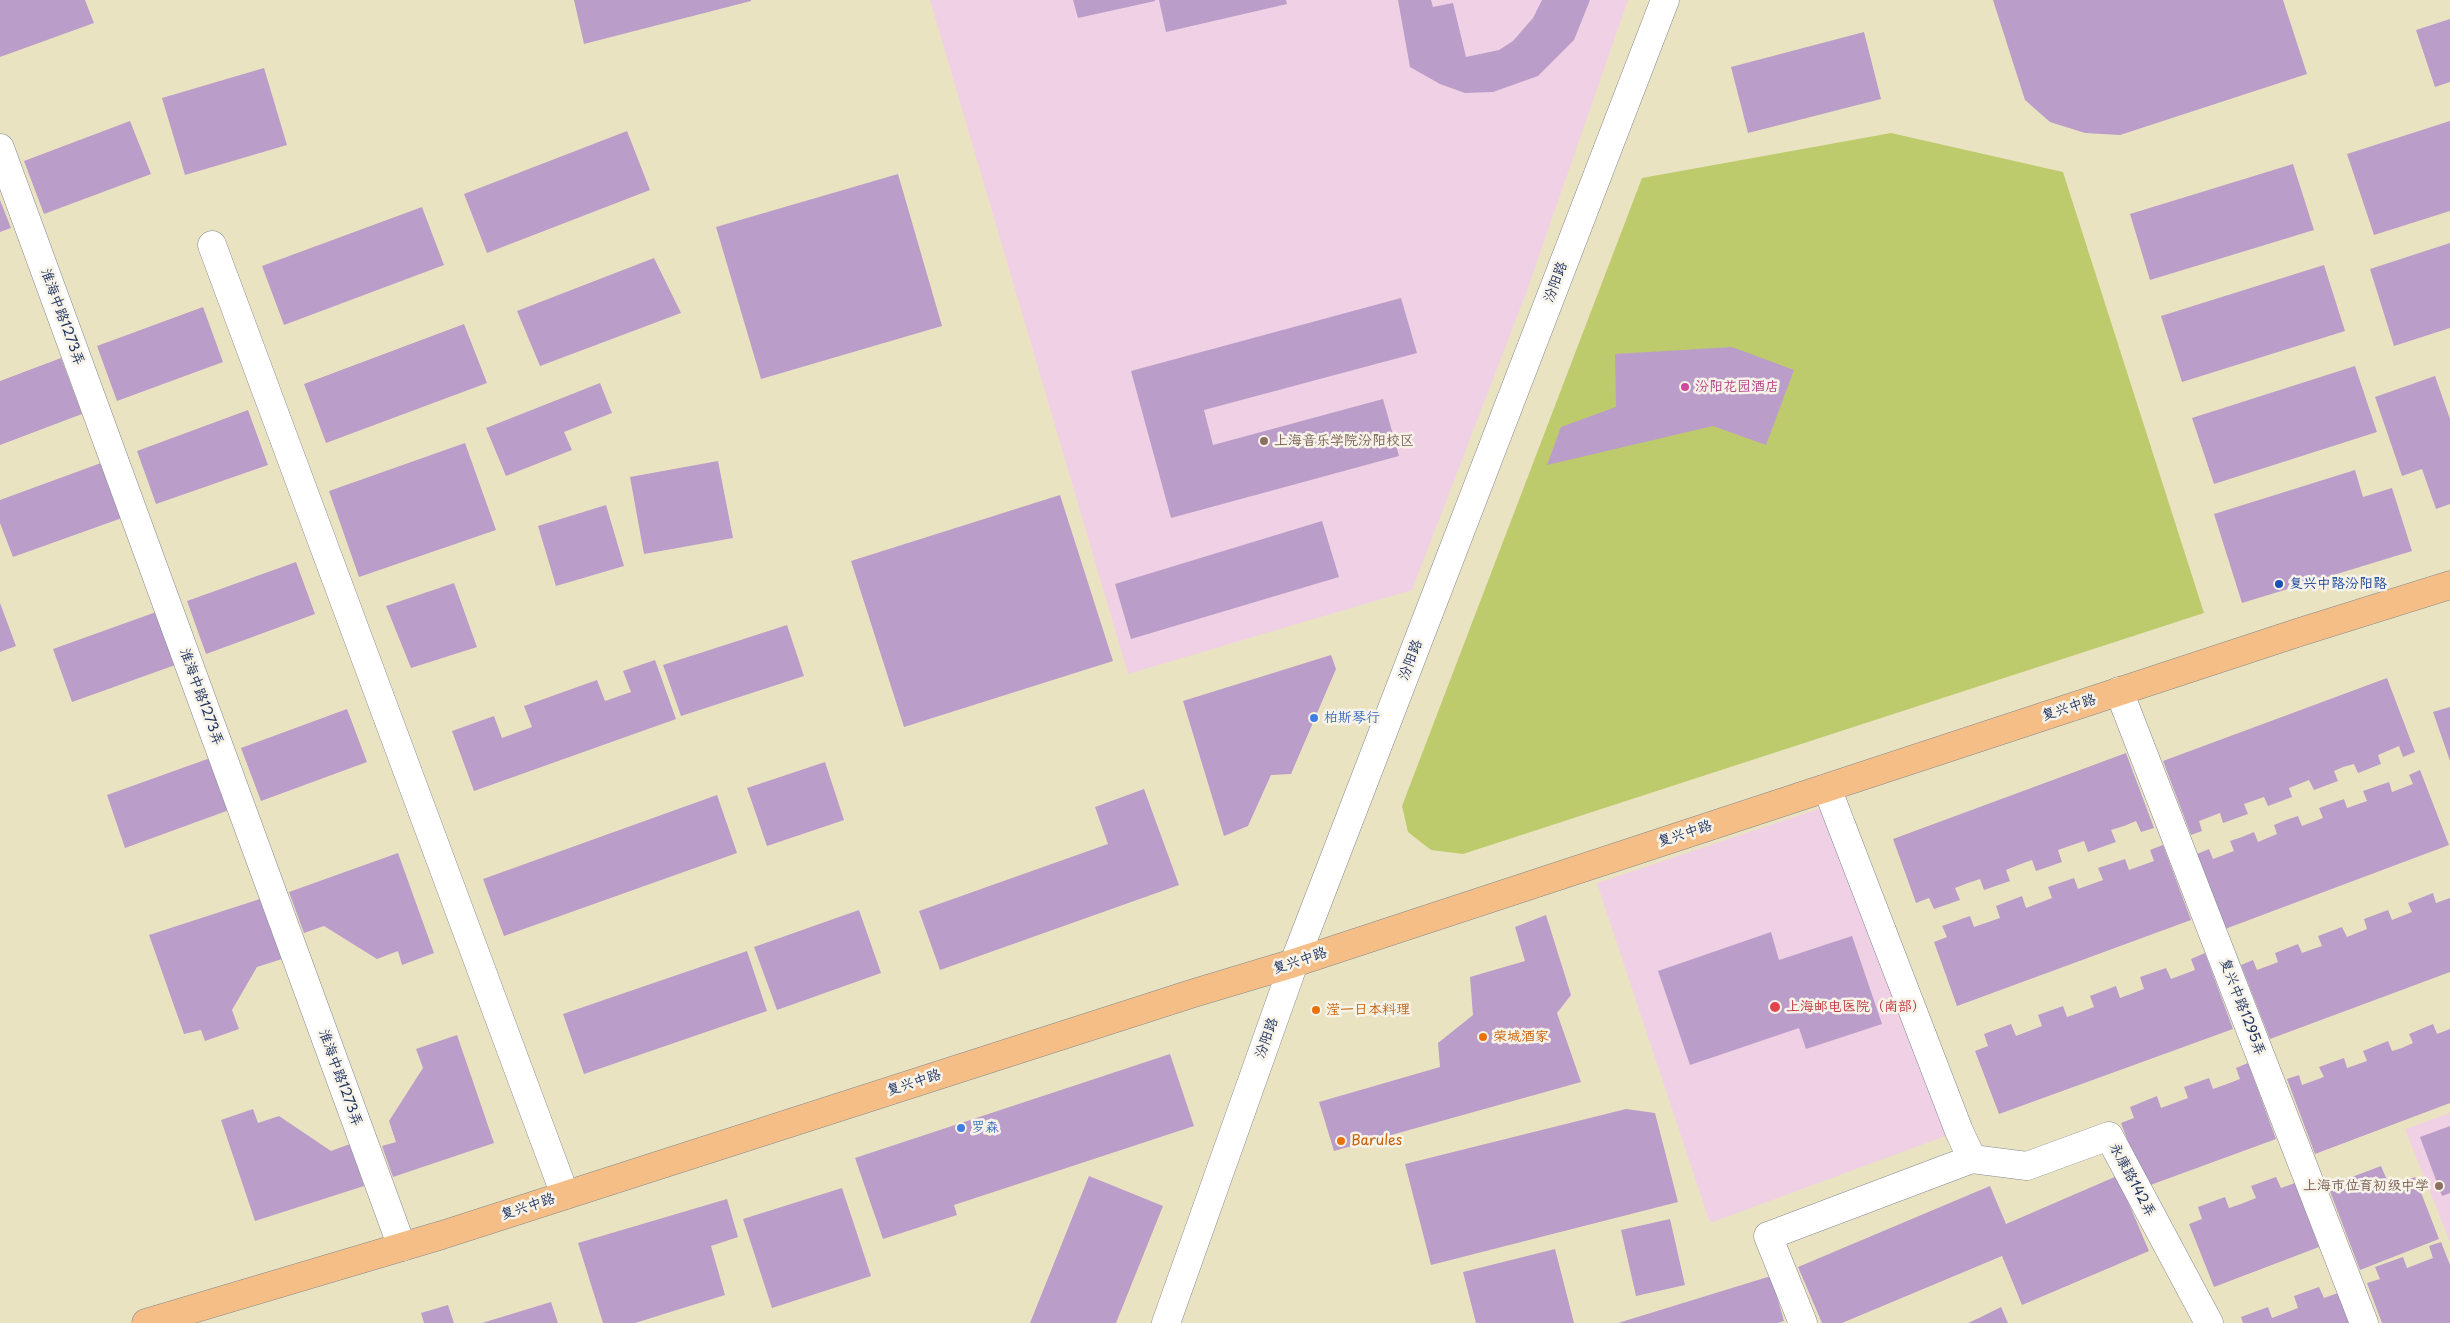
<!DOCTYPE html>
<meta charset="utf-8">
<style>
body{margin:0}
canvas{display:block;background:#eae3c2}
</style>
<canvas width="2450" height="1323"></canvas>
<script>
const c = document.querySelector('canvas').getContext('2d');
c.lineJoin = 'round';
function paint(path, color) { c.fillStyle = color; c.fill(path, 'evenodd'); }
function strokePath(path, color, width, dash) { c.strokeStyle = color; c.lineWidth = width; c.lineCap = dash ? 'butt' : 'round'; c.setLineDash(dash || []); c.stroke(path); }
function drawText(font, color, halo, rows, align = 'center') {
  c.font = font + ' "Playpen Sans","LXGW WenKai TC",sans-serif'; c.lineWidth = 5; c.setLineDash([]); c.textBaseline = 'middle'; c.strokeStyle = halo; c.fillStyle = color; for (const [text, x, y, turn = 0] of rows) {
    c.save(); c.translate(x, y); c.rotate((+turn || 0) * Math.PI / 180); c.textAlign = isNaN(turn) ? turn : align; if (halo) c.strokeText(text, 0, 0); c.fillText(text, 0, 0); c.restore();
  }
}
paint(new Path2D(`
 M930,0H1628L1526,293L1412,590L1128,674Z
 M1833,804L1959,1131L1710,1223L1597,883Z
 M2450,1113V1242L2405,1129Z`), '#f0d0e4');
paint(new Path2D(`
 M1891,133L2063,172L2204,613L1463,854L1431,850L1408,832L1402,806L1642,178Z`), '#becb6c');
paint(new Path2D(`
 M0,0H85L94,23L0,57Z
 M574,0H751V1L584,44Z
 M1073,0H1155V1L1078,18Z
 M1159,0H1286L1287,4L1166,32Z
 M1398,0H1431L1433,7L1453,3L1466,57L1499,50L1513,41L1533,18L1542,0H1590L1574,40L1538,76L1493,92L1465,93L1440,84L1410,67Z
 M1993,0H2283L2307,74L2120,135L2085,133L2050,122L2025,100Z
 M2450,19V82L2435,87L2416,30Z
 M1864,32L1881,99L1748,133L1731,67Z
 M264,68L287,145L185,175L162,98Z
 M130,121L151,174L44,214L24,161Z
 M2450,121V211L2374,235L2347,154Z
 M627,131L650,190L487,253L464,194Z
 M2293,164L2314,230L2150,280L2130,214Z
 M898,174L942,326L761,379L716,227Z
 M0,200L11,228L0,232Z
 M422,207L444,265L284,325L262,266Z
 M2450,243V328L2394,346L2370,269Z
 M654,258L681,313L540,366L517,311Z
 M2324,265L2345,331L2182,382L2161,316Z
 M1401,298L1417,353L1204,410L1213,445L1383,399L1399,456L1171,518L1131,371Z
 M203,307L223,362L117,401L97,346Z
 M464,324L487,383L326,443L304,384Z
 M1732,347L1794,370L1766,445L1713,426L1547,465L1561,427L1616,407L1615,354Z
 M61,358L82,414L0,445V381Z
 M2355,366L2377,432L2214,484L2192,418Z
 M2435,376L2450,419V504L2436,509L2422,469L2402,476L2375,397Z
 M600,383L612,413L564,432L572,450L506,476L486,428Z
 M248,410L268,465L156,504L137,451Z
 M465,443L496,530L359,577L329,491Z
 M718,461L733,538L644,554L630,477Z
 M101,463L122,518L13,557L0,523V500Z
 M2355,470L2363,497L2392,488L2412,551L2242,603L2214,514Z
 M1060,495L1113,661L904,727L851,561Z
 M606,505L624,566L556,586L538,526Z
 M1322,521L1339,577L1131,639L1115,584Z
 M296,562L315,614L206,654L187,601Z
 M454,583L477,647L411,668L386,606Z
 M0,603L16,646L0,652Z
 M159,611L178,664L72,702L53,649Z
 M787,625L804,676L681,716L663,665Z
 M1331,655L1336,669L1291,774L1271,775L1248,826L1224,836L1183,701Z
 M655,660L676,719L474,791L452,731L494,716L502,738L532,727L524,706L597,680L605,701L631,692L623,671Z
 M2387,678L2415,752L2403,757L2399,746L2378,755L2381,764L2358,773L2354,764L2343,767L2334,771L2338,781L2314,790L2309,780L2289,788L2292,797L2268,806L2264,797L2244,804L2248,814L2223,823L2220,813L2199,821L2202,831L2191,835L2163,761Z
 M2450,707V761L2433,712Z
 M347,709L367,762L261,801L241,748Z
 M2126,753L2154,828L2141,832L2136,821L2124,826L2111,830L2116,842L2088,852L2084,841L2058,850L2062,862L2036,871L2032,860L2018,865L2006,870L2010,881L1984,890L1980,879L1968,883L1955,888L1960,900L1934,909L1929,898L1916,903L1893,839Z
 M213,757L232,809L125,848L107,795Z
 M825,762L844,820L767,846L747,788Z
 M2420,770L2449,845L2225,929L2197,854L2209,849L2213,859L2234,851L2230,841L2242,837L2254,832L2258,842L2277,834L2274,825L2286,820L2298,816L2302,826L2323,818L2319,808L2344,799L2347,808L2367,801L2363,791L2389,782L2392,792L2413,784L2409,775Z
 M1144,789L1179,885L940,970L919,911L1108,844L1095,807Z
 M717,795L737,853L504,936L483,879Z
 M2163,845L2191,920L1957,1006L1934,942L1947,937L1942,926L1970,916L1974,927L2000,918L1996,906L2022,896L2026,908L2052,898L2048,887L2074,878L2078,889L2103,880L2098,868L2125,859L2129,870L2154,861L2150,850Z
 M398,853L434,953L402,965L398,951L377,959L324,926L304,933L289,892Z
 M2433,893L2436,903L2450,898V972L2270,1039L2241,965L2253,960L2257,970L2268,966L2278,962L2275,953L2298,944L2302,953L2313,949L2322,946L2318,936L2342,927L2347,937L2367,929L2364,919L2388,910L2392,920L2412,912L2408,903Z
 M263,898L285,958L257,967L232,1010L239,1029L205,1041L201,1030L184,1034L149,935Z
 M859,910L881,973L777,1010L754,947Z
 M1546,915L1571,995L1557,1013L1581,1082L1334,1151L1319,1102L1440,1067L1438,1043L1473,1015L1470,977L1525,961L1515,927Z
 M1771,932L1779,960L1852,936L1882,1024L1806,1049L1799,1028L1690,1065L1658,971Z
 M747,951L767,1011L584,1074L563,1014Z
 M2205,953L2233,1029L1999,1114L1975,1051L1988,1046L1984,1034L2011,1024L2016,1036L2042,1026L2038,1015L2063,1006L2067,1017L2081,1012L2094,1007L2090,996L2116,986L2120,998L2144,989L2140,977L2166,968L2171,979L2195,970L2191,959Z
 M2433,1024L2437,1034L2450,1029V1103L2315,1154L2287,1079L2299,1075L2302,1085L2324,1077L2319,1067L2344,1058L2347,1068L2367,1061L2363,1051L2388,1041L2392,1051L2402,1048L2413,1043L2409,1034Z
 M457,1035L494,1143L393,1177L382,1146L396,1142L389,1121L423,1068L416,1049Z
 M1170,1054L1194,1126L954,1205L957,1215L883,1239L855,1158Z
 M2248,1063L2276,1139L2145,1187L2121,1123L2134,1118L2130,1107L2157,1096L2161,1108L2188,1098L2184,1087L2209,1078L2213,1089L2227,1084L2240,1079L2236,1068Z
 M253,1109L258,1123L279,1116L331,1151L350,1144L364,1186L255,1221L221,1120Z
 M1626,1109L1655,1113L1678,1202L1431,1265L1405,1164Z
 M2450,1126V1193L2442,1196L2420,1137Z
 M2381,1166L2390,1187L2415,1177L2439,1239L2360,1270L2328,1186Z
 M1089,1176L1163,1206L1116,1323H1030Z
 M2117,1176L2149,1251L2022,1305L2002,1256L1842,1323H1822L1798,1267L1990,1186L2006,1224Z
 M2276,1177L2281,1188L2295,1183L2319,1247L2214,1287L2189,1224L2202,1219L2198,1207L2225,1197L2229,1208L2241,1204L2256,1198L2251,1186Z
 M842,1188L871,1276L772,1308L743,1219Z
 M727,1199L738,1237L711,1246L725,1295L635,1323H603L578,1243Z
 M1670,1219L1685,1285L1636,1296L1621,1230Z
 M2441,1242L2450,1265V1323H2382L2367,1283L2380,1279L2375,1267L2403,1257L2407,1268L2433,1258L2429,1246Z
 M1555,1249L1574,1323H1476L1463,1272Z
 M1771,1276L1784,1321L1778,1323H1618Z
 M2319,1287L2324,1298L2338,1293L2350,1323H2243L2241,1317L2268,1307L2272,1318L2298,1308L2294,1296Z
 M551,1302L558,1323H482Z
 M448,1305L454,1323H424L421,1313Z
 M2001,1307L2008,1323H1968L1979,1318Z`), '#bb9dc9');
const minor = new Path2D(`
 M0,148L402,1247
 M212,245L565,1195
 M2119,691L2364,1323
 M1827,788L1959,1131L1972,1159
 M1166,1323L1294,963L1665,0
 M1803,1323L1768,1236L1972,1159L2027,1166L2109,1136L2209,1323`);
const major = new Path2D(`
 M146,1323L442,1235L1194,993L1294,963L2300,632L2450,585`);
strokePath(minor, '#828990', 29);
strokePath(major, '#828990', 29);
strokePath(minor, '#fff', 28);
strokePath(major, '#f5be86', 28);
for (const [x, y, r, color] of [
 [1685,387,5,"#d1479c"],
 [1264,441,5,"#8d6e63"],
 [2279,584,5,"#1a4fb4"],
 [1314,718,5,"#3f7fe0"],
 [1775,1007,6,"#e0444e"],
 [1316,1010,5,"#e8710a"],
 [1483,1037,5,"#e8710a"],
 [961,1128,5,"#3f7fe0"],
 [1341,1141,5,"#e8710a"],
 [2439,1186,5,"#8d6e63"]
]) { const dot = new Path2D(); dot.arc(x, y, r, 0, 2 * Math.PI); c.fillStyle = color; c.fill(dot); strokePath(dot, '#f7f3e8', 2); }
drawText('14px', '#1b2f5e', '#f7f3e8', [
 ["汾阳路",1556,282,-69],
 ["淮海中路1273弄",62,317,70],
 ["汾阳路",1411,660,-69],
 ["淮海中路1273弄",201,697,70],
 ["复兴中路",2069,708,-18],
 ["复兴中路",1685,834,-18],
 ["复兴中路",1300,961,-18],
 ["复兴中路1295弄",2242,1007,69],
 ["汾阳路",1267,1038,-70],
 ["淮海中路1273弄",340,1078,70],
 ["复兴中路",914,1083,-18],
 ["永康路142弄",2132,1180,62],
 ["复兴中路",528,1207,-18]
]);
drawText('14px', '#b23c85', '#f7f3e8', [
 ["汾阳花园酒店",1695,387]
], 'left');
drawText('14px', '#785e54', '#f7f3e8', [
 ["上海音乐学院汾阳校区",1274,441],
 ["上海市位育初级中学",2429,1186,"right"]
], 'left');
drawText('14px', '#164399', '#f7f3e8', [
 ["复兴中路汾阳路",2289,584]
], 'left');
drawText('14px', '#366cbe', '#f7f3e8', [
 ["柏斯琴行",1324,718],
 ["罗森",971,1128]
], 'left');
drawText('14px', '#be3a42', '#f7f3e8', [
 ["上海邮电医院（南部）",1786,1007]
], 'left');
drawText('14px', '#c56008', '#f7f3e8', [
 ["滢一日本料理",1326,1010],
 ["荣城酒家",1493,1037],
 ["Barules",1351,1141]
], 'left');
</script>
